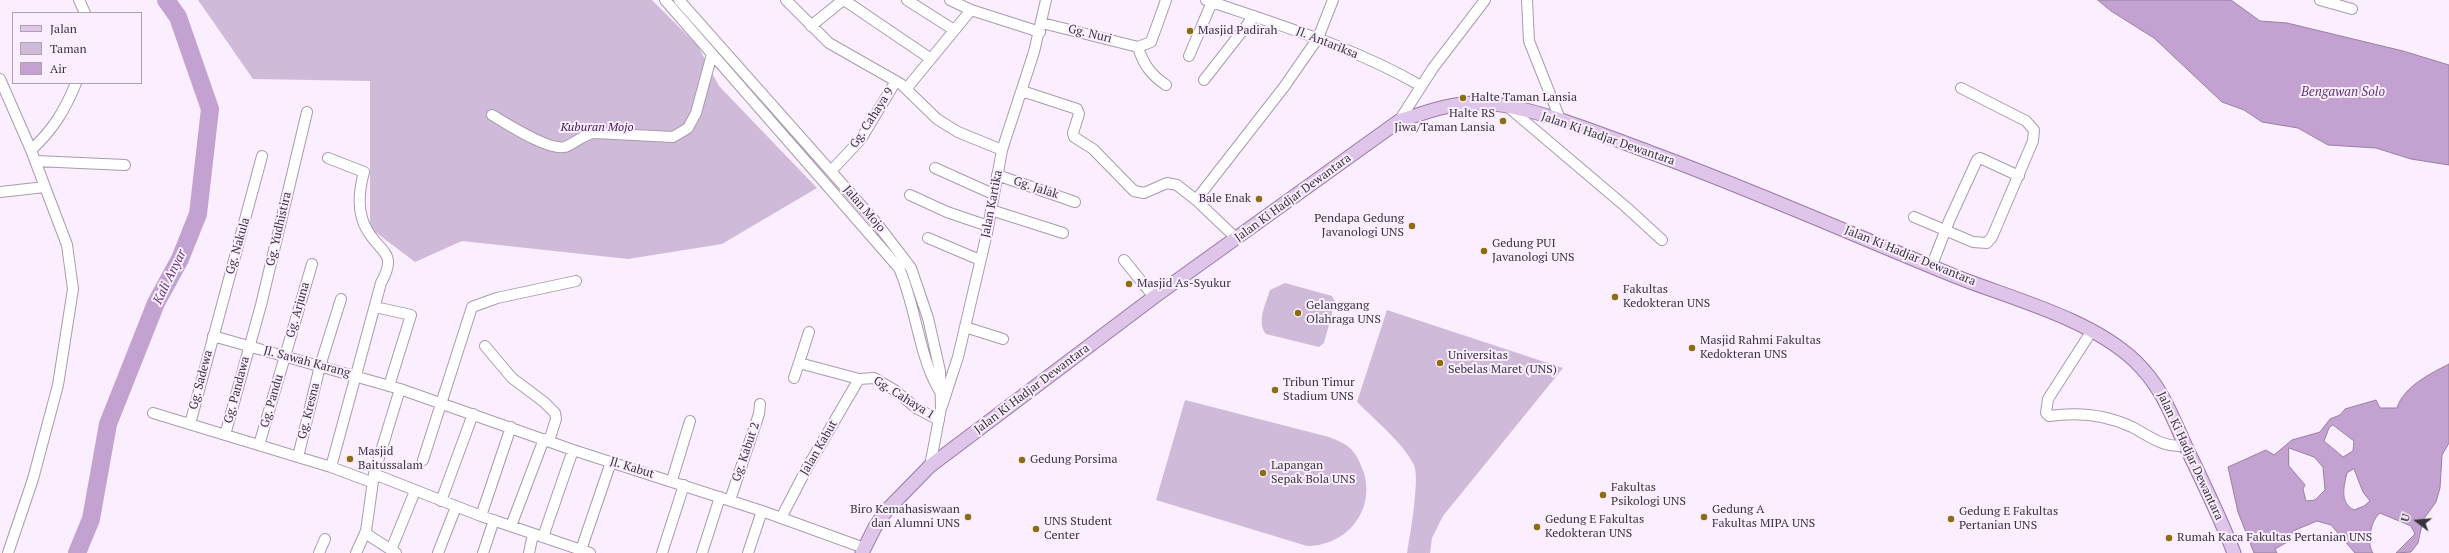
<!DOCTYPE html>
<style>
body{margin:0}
#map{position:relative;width:2449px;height:553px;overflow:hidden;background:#faeeff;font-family:"PT Serif",serif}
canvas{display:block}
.legend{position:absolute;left:12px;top:12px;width:130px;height:72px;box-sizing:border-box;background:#faeeff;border:1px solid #aca3b0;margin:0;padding:5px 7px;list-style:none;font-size:12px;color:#38333a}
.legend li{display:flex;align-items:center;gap:8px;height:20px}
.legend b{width:20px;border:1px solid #aca3b0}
.north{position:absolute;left:2397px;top:501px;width:40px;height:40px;-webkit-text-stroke:3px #faeeff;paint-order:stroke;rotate:286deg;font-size:11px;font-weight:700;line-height:16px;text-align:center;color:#38333a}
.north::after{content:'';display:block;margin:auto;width:14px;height:18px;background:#38333a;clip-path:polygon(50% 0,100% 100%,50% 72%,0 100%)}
</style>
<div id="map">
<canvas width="2449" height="553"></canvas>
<ul class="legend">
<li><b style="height:5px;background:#e0c5ea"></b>Jalan</li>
<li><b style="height:11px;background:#d0bad9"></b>Taman</li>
<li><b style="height:11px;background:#c3a1d0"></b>Air</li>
</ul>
<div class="north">U</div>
</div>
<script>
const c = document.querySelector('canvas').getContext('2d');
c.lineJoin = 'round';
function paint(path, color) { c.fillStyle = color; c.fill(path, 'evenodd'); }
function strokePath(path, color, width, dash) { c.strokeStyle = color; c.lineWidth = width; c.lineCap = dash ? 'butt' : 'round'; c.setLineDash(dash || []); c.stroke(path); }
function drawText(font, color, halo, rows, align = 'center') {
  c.font = font + ' "PT Serif",serif'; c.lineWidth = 4; c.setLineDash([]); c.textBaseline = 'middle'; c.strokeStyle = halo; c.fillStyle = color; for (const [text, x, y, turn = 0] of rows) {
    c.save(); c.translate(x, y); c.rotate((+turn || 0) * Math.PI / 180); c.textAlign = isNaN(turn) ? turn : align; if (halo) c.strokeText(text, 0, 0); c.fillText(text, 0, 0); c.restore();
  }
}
paint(new Path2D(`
 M198,0H652L698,46L719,86L817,188L722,244L628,259L462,241L415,262L370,228V81L253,79Z
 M1285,283L1332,296L1335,302L1324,343L1319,347L1266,334C1256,323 1266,303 1270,290Z
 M1387,310L1563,368L1443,516L1432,538L1430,553H1407C1410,537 1420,478 1414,465C1405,445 1373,418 1357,402Z
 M1185,400L1329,437C1336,440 1345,443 1351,449C1357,455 1361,465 1364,473C1375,512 1346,546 1307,546L1156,500Z`), '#d0bad9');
const water = new Path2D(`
 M2098,0H2231L2260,21L2287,23L2403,51L2449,65V165L2411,159L2376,148L2328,145L2298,128L2262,122L2244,110L2222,102L2154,38L2111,11Z
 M2449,364V443L2442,455L2440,488L2436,502L2423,520L2418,543L2411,552L2396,553L2415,534L2411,526L2380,513C2371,520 2366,543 2373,553H2355L2331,525L2317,521L2293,531L2289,541L2275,549L2277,553H2254L2238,512L2228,467L2266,450L2274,455L2292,440L2320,432L2330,419L2340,415L2345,409L2376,400L2380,408H2397C2404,386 2430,374 2449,364ZM2333,425L2354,441L2353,451L2343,457L2324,441L2329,428ZM2289,448L2314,457L2323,467L2325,490L2315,500L2306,501L2303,489L2305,485L2289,466ZM2354,469L2363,492L2370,501L2364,506L2354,510C2339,502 2344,486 2347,473Z`);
paint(water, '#c3a1d0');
strokePath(water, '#9980a3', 1);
strokePath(new Path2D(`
 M77,553L91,519L108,424L156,303L180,259L198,214L210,109L178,17L166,0`), '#c3a1d0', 18);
const minor = new Path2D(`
 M79,0L85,13
 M665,0L899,268C916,306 919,357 939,390
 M679,0L875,221L911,268L928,318L940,371L941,408L930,466
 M786,0L829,43L901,84L937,119L958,132L1002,150
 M844,0L931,59
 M907,0L954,30
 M950,0L971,10L1040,32
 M1206,0C1279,25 1354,47 1421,86
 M1527,0L1529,41L1560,119
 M2320,0L2352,9
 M1042,23L1138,47L1151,42L1166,0
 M811,26L843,0
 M1138,47C1143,64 1151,75 1166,85
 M1189,56L1212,2
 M0,79L31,150L67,245L73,289L58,385L33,479L8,553
 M1204,80L1254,16
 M907,88L971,10
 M1022,91L1077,109L1079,114L1073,133L1074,137L1093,149L1134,191L1144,193L1167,183L1177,185L1196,200L1237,239
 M1508,107L1626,207L1662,240
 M492,115C506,123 548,151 565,147C576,143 583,134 595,133L673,137L688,128L696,113L712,54
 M1399,121L1433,68L1485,0
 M31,150C53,130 65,110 76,83
 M328,158L364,172C359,190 357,213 367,230C381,254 398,252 381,283L331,467
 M36,161L125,165
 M935,168L993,194
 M831,171L861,139L896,81
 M997,175L1075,202
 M0,192L45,187
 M910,195L947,212L988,226
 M1196,200L1284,87L1318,38L1333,0
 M991,210L1063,233
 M1914,217L1973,242L1987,243L1992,237L2033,141L2034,130L2026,121L1961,88
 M928,238L980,260
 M1124,260L1154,297
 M1932,265L1949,221L1977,160L1980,158L2019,176
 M375,307L411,315L389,386
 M965,327L1003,339
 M2091,332L2048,399L2046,413L2049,416C2077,412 2107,415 2132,427C2153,438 2161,447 2186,446
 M213,336L400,389L573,450L762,511L864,548
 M485,346L512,378L544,402L555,413L556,419L549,441
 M799,363L859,379L874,378L896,391L916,408L939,420
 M794,378L809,332
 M942,406L958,357L987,233L1002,150L1034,52L1046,0
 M153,413L331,467L371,482
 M190,424L262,156
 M225,435L261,305L307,112
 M259,445L312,264
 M298,457L320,366L341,299
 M423,460L472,307L497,298L576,281
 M374,474L481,516L590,553
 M672,480L690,421
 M730,500L759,414L760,404
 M441,501L473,414
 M481,516L511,427
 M781,518L807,468L859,379
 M511,526L544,439
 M365,533L396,553
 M543,537L573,450
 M391,550L415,491
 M581,550L611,462
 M319,553L325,539
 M356,553L366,531L374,474L400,389
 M438,553L456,507
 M483,553L494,520
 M529,553L533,534
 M662,553L684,485
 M702,553L720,497
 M748,553L762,511`);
const major = new Path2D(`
 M862,553L875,527L886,511L930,466L1154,297L1399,121C1440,107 1465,98 1508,106C1558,116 1605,136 1652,153C1755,191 1856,236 1957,277C2013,299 2091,319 2135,361C2162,387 2171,414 2186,447C2203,482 2220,517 2234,553`);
strokePath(minor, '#a89cac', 12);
strokePath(major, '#9879a3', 15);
strokePath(minor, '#fff', 10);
strokePath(major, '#e0c5ea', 13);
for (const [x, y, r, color] of [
 [1190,31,4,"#8c6e10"],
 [1463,98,4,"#8c6e10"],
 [1503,121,4,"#8c6e10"],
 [1259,199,4,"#8c6e10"],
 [1412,226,4,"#8c6e10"],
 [1484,251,4,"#8c6e10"],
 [1129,284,4,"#8c6e10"],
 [1615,297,4,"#8c6e10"],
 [1298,313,4,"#8c6e10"],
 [1692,348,4,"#8c6e10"],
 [1440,363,4,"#8c6e10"],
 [1275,390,4,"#8c6e10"],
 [350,459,4,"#8c6e10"],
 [1022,460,4,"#8c6e10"],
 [1263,473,4,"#8c6e10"],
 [1603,495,4,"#8c6e10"],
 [968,517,4,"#8c6e10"],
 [1704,517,4,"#8c6e10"],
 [1951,519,4,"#8c6e10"],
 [1537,527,4,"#8c6e10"],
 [1036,529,4,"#8c6e10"],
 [2169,538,4,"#8c6e10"]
]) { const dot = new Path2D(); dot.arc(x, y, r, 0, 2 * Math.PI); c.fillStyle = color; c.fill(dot); strokePath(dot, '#faeeff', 1.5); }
drawText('12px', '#38333a', '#faeeff', [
 ["Masjid Padirah",1198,31],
 ["Halte Taman Lansia",1471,98],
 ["Halte RS",1495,114,"right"],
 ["Jiwa/Taman Lansia",1495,128,"right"],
 ["Bale Enak",1251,199,"right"],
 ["Pendapa Gedung",1404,219,"right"],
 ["Javanologi UNS",1404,233,"right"],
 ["Gedung PUI",1492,244],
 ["Javanologi UNS",1492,258],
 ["Masjid As-Syukur",1137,284],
 ["Fakultas",1623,290],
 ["Kedokteran UNS",1623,304],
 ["Gelanggang",1306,306],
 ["Olahraga UNS",1306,320],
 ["Masjid Rahmi Fakultas",1700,341],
 ["Kedokteran UNS",1700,355],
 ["Universitas",1448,356],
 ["Sebelas Maret (UNS)",1448,370],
 ["Tribun Timur",1283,383],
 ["Stadium UNS",1283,397],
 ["Masjid",358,452],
 ["Baitussalam",358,466],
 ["Gedung Porsima",1030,460],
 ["Lapangan",1271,466],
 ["Sepak Bola UNS",1271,480],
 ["Fakultas",1611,488],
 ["Psikologi UNS",1611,502],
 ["Biro Kemahasiswaan",960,510,"right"],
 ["dan Alumni UNS",960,524,"right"],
 ["Gedung A",1712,510],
 ["Fakultas MIPA UNS",1712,524],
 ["Gedung E Fakultas",1959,512],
 ["Pertanian UNS",1959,526],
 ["Gedung E Fakultas",1545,520],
 ["Kedokteran UNS",1545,534],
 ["UNS Student",1044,522],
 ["Center",1044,536],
 ["Rumah Kaca Fakultas Pertanian UNS",2177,538]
], 'left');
drawText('12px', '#38333a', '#faeeff', [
 ["Gg. Nuri",1090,34,14],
 ["Jl. Antariksa",1327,43,22],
 ["Gg. Cahaya 9",872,118,-57],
 ["Jalan Ki Hadjar Dewantara",1608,139,19],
 ["Gg. Jalak",1036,188,18],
 ["Jalan Ki Hadjar Dewantara",1293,198,-36],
 ["Jalan Kartika",992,204,-79],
 ["Jalan Mojo",864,209,49],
 ["Gg. Yudhistira",279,229,-77],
 ["Gg. Nakula",238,246,-74],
 ["Jalan Ki Hadjar Dewantara",1910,256,22],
 ["Gg. Arjuna",298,310,-74],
 ["Jl. Sawah Karang",307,362,15],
 ["Gg. Sadewa",201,380,-75],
 ["Jalan Ki Hadjar Dewantara",1032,389,-37],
 ["Gg. Pandawa",237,390,-75],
 ["Gg. Cahaya 1",904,398,32],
 ["Gg. Pandu",272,401,-74],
 ["Gg. Kresna",309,411,-76],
 ["Jalan Kabut",819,448,-60],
 ["Gg. Kabut 2",746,452,-71],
 ["Jalan Ki Hadjar Dewantara",2190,456,65],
 ["Jl. Kabut",632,468,17]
]);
drawText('italic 12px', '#421750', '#faeeff', [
 ["Kuburan Mojo",597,128]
]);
drawText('italic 13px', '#623872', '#faeeff', [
 ["Bengawan Solo",2343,92],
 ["Kali Anyar",170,277,-64]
]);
</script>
